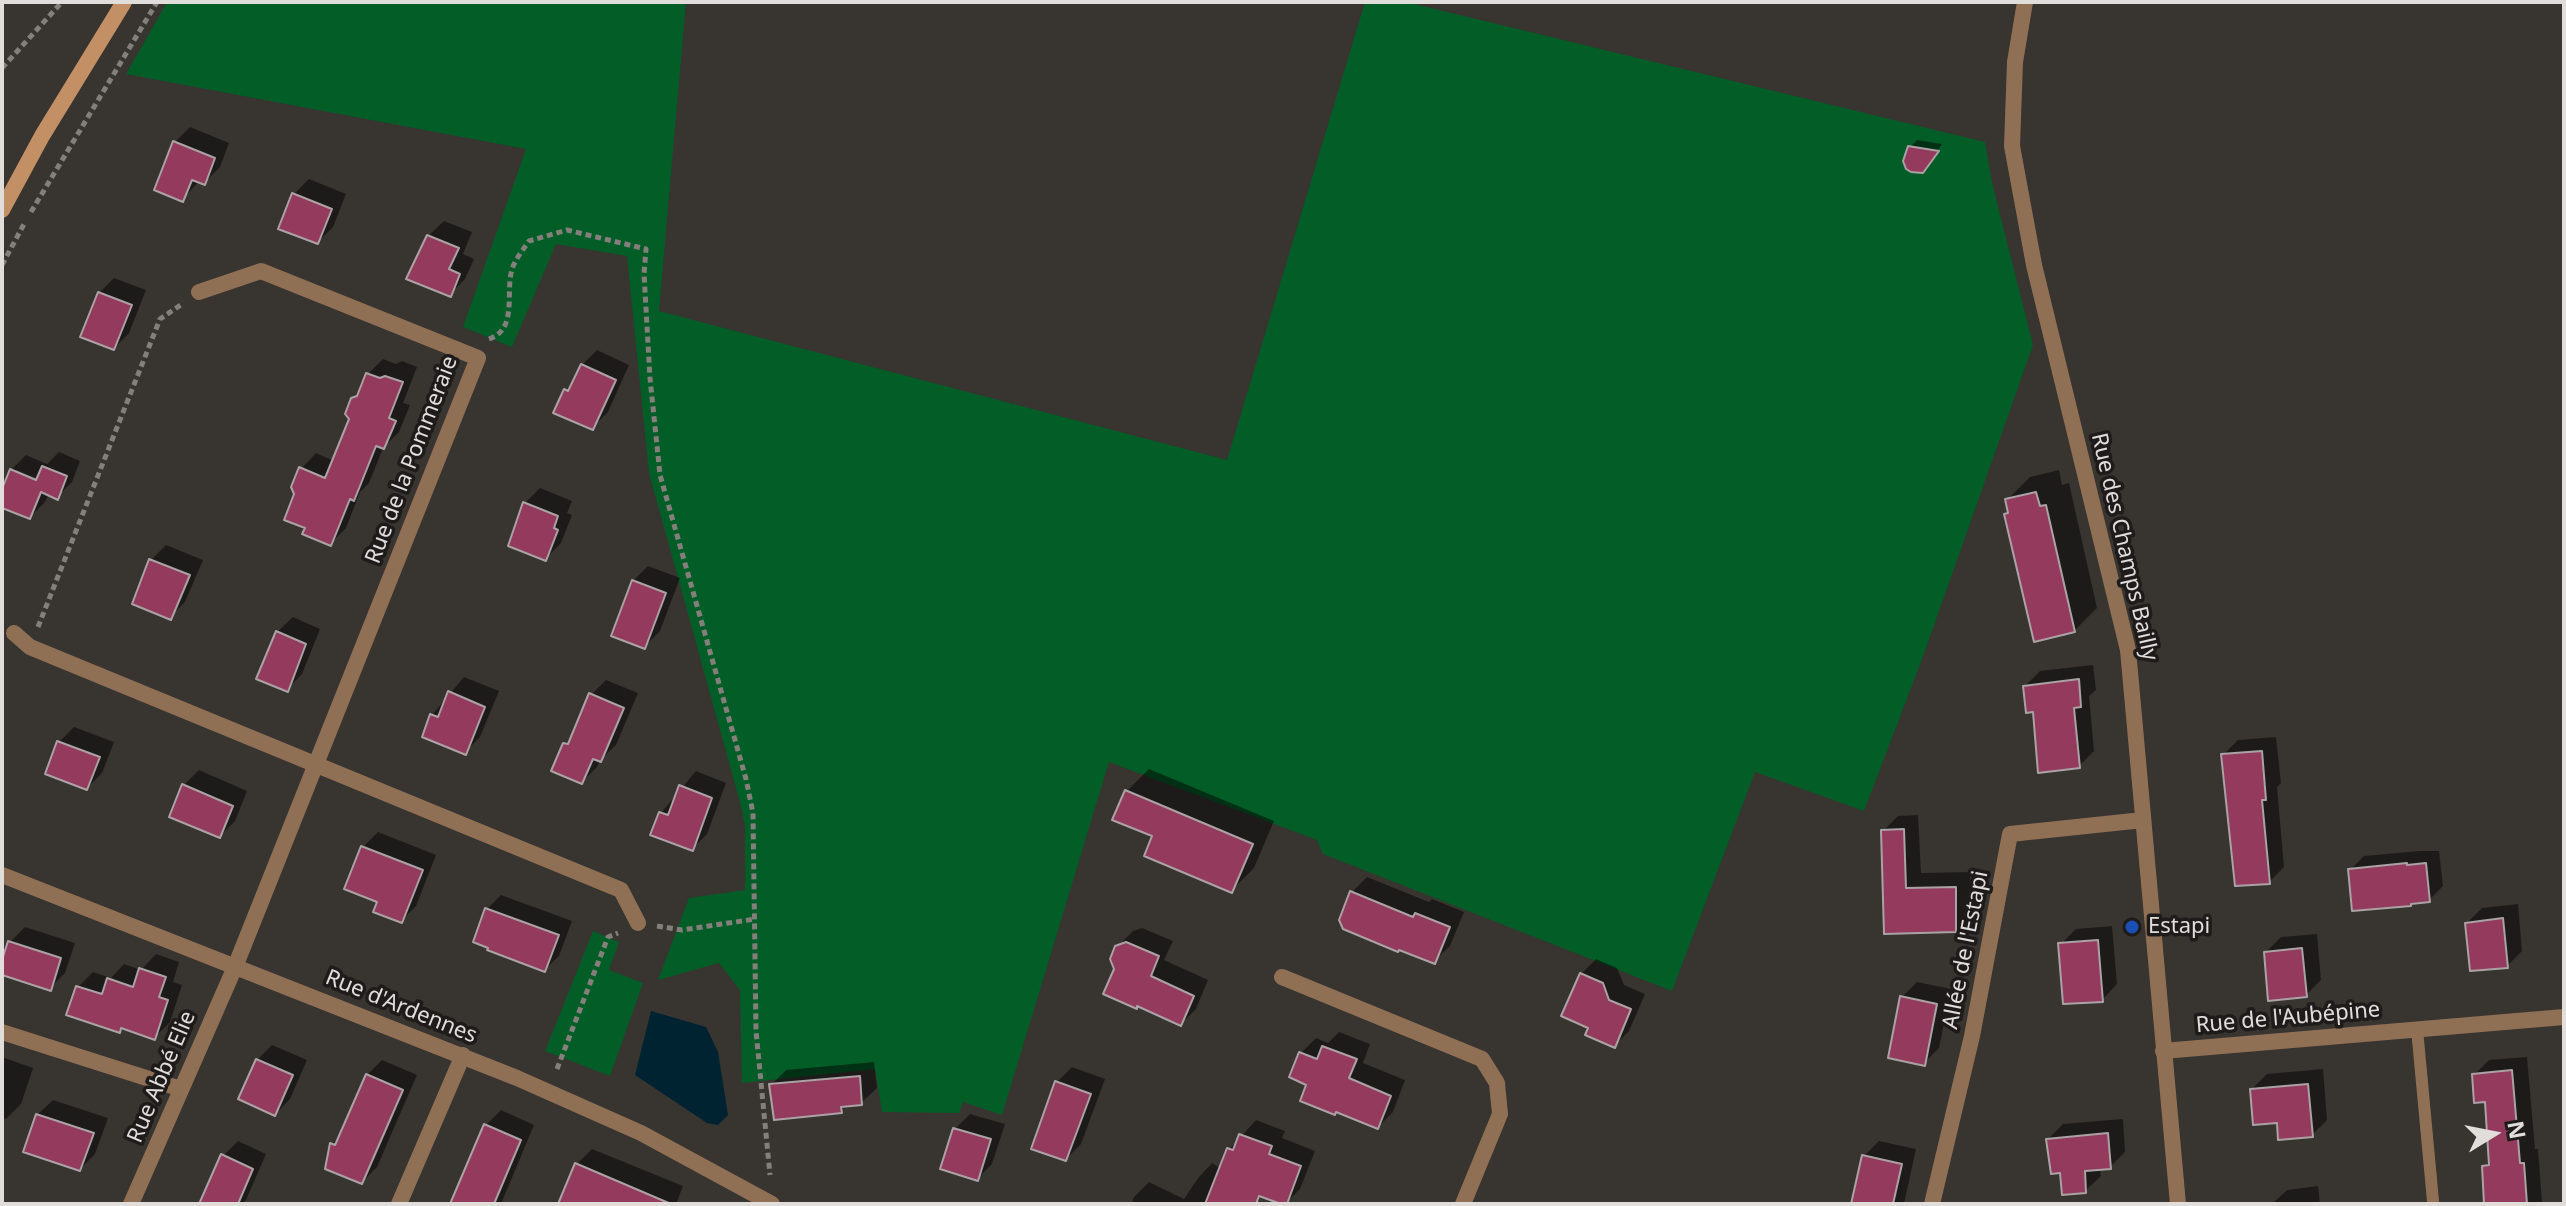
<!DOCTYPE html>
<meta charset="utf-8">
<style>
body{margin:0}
#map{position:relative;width:2566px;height:1206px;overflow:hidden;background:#383430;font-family:"Noto Sans",sans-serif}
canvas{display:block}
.frame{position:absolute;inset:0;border:4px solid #e0ddda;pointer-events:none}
.north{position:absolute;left:2454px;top:1094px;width:80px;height:80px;-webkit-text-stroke:6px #1e1c1a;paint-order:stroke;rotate:80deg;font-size:22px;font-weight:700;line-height:32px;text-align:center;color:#e0ddda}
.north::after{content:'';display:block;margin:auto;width:28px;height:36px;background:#e0ddda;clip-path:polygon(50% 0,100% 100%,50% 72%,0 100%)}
</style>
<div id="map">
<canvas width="2566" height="1206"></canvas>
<div class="frame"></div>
<div class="north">N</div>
</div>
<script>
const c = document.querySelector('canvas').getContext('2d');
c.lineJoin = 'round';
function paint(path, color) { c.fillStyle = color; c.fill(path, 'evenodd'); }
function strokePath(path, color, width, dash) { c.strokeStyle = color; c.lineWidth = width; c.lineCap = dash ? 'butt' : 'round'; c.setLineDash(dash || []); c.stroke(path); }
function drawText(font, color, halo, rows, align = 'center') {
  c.font = font + ' "Noto Sans",sans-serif'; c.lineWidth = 7; c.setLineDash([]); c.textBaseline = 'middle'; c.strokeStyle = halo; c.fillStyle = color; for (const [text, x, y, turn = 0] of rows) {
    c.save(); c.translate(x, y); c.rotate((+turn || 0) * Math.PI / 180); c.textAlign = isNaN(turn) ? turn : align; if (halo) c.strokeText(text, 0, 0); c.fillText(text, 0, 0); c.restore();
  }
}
paint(new Path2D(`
 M167,2H686L659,311L1227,460L1365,2H1406L1985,142L1992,183L2033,345L1921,662L1864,811L1755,772L1672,991L1323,854L1317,840L1109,762L1002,1115L963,1102L959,1113L882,1112L875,1069L742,1083L740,990L719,963L658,980L689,898L745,890V826L741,806L649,473L627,256L556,244L512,347L463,327L526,149L126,74Z
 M593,931L619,942L609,970L643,983L610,1076L545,1051Z`), '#035d27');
paint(new Path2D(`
 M651,1011L706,1027L718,1052L728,1115L718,1125L707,1123L635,1075Z`), '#002331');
paint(new Path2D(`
 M190,127L229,143L220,167L205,182L200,180L183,199L175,142Z
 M1917,140L1942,144L1926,167L1910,147Z
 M309,179L346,194L333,227L318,242L294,194Z
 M444,221L472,232L463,254L474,259L465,279L450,294L428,236Z
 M114,278L146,290L129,333L114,348L99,293Z
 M597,350L629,365L608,412L593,427L566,390L575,381L582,365Z
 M383,359L396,364L402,361L417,367L403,403L410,405L399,432L383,448L369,483L360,492L346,528L331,543L307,527L296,494L301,469L316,453L334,461L351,419L353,399L361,391L368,374Z
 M59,452L80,461L72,482L57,497L49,494L45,502L30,517L2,505V494L11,470L26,455L47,464ZM16,470L46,482L45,486L16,474Z
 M2059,470L2062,485L2069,483L2097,608L2074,631L2006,515L2010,511L2007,500L2030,477Z
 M540,488L572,501L567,513L572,515L561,543L546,558L525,503Z
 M166,545L203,560L185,602L170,617L151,560Z
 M648,566L680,578L660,631L645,646L633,581Z
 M293,617L320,629L302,674L287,689L277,632Z
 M2093,665L2096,690L2089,696L2094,751L2079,766L2035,710L2025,686L2040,671Z
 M464,677L499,691L480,737L465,752L432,715Z
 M606,680L638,693L616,745L600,760L597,767L582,782L565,744L574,735L591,695Z
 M74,727L114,742L102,773L87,788L59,742Z
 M2276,737L2281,783L2277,787L2284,867L2269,882L2223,755L2238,740Z
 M1149,769L1274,821L1254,868L1231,891L1154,835L1127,791Z
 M199,770L247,791L235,821L220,836L184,785Z
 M696,771L726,783L707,834L692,849L661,813Z
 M1918,815L1921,873L1970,872V915L1955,930L1886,932L1883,831L1898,816Z
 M378,832L436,855L416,906L401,921L379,901L363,847Z
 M2420,851H2439L2443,886L2429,900L2350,870L2364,856Z
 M1367,877L1429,902L1432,899L1464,912L1450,946L1434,961L1352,892Z
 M501,895L572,921L559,956L544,970L487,909Z
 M2518,904L2522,951L2507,966L2467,923L2482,908Z
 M2112,926L2117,984L2102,1000L2061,944L2076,929Z
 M25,927L75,943L65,973L50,988L2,973L10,942Z
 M1142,928L1173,941L1164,960L1208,980L1196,1009L1181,1024L1116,969L1117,947L1133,931Z
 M2317,934L2321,980L2306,995L2266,952L2281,937Z
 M156,954L179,962L173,982L182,985L170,1022L155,1037L123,1027L119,1031L78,987L93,972L111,978L124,964L141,970Z
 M1596,959L1617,968L1624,985L1645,994L1629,1031L1614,1046L1590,1027L1581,974Z
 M1917,982L1951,989L1939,1048L1924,1063L1902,997Z
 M1339,1032L1370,1044L1363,1063L1405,1080L1393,1112L1378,1127L1308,1084L1301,1053L1316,1038L1328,1043Z
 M272,1045L307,1060L290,1099L275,1114L257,1060Z
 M2,1057L33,1068L21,1104L6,1119L2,1118Z
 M2527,1057L2535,1149H2538L2542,1202L2540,1204H2487L2484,1167L2491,1160L2487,1100L2474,1075L2489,1060Z
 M382,1060L417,1075L377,1167L362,1182L332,1144L342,1134L367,1075Z
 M874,1062L877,1088L861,1103L847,1105L841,1111L771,1085L786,1070Z
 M1072,1067L1105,1079L1081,1144L1066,1159L1057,1082Z
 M2323,1069L2327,1120L2312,1135L2278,1121L2252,1089L2267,1074Z
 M53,1100L108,1118L95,1154L80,1169L37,1115Z
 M501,1110L534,1125L501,1204H452L486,1125Z
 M970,1114L1005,1124L992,1164L977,1179L955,1129Z
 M2123,1119L2125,1152L2110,1167L2100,1168L2101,1176L2085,1191L2048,1139L2063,1124Z
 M1256,1120L1285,1131L1282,1138L1315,1151L1300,1189L1285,1204L1262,1195L1256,1201L1131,1204L1134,1197L1149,1182L1184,1199L1198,1178L1212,1163L1222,1169L1229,1150Z
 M238,1141L266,1154L246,1200L242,1204H209L223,1156Z
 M1879,1141L1916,1149L1904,1204H1853L1864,1156Z
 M592,1149L683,1186L676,1204H573L577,1164Z
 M2318,1186L2320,1204H2272L2287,1190Z`), '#0007');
const building = new Path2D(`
 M173,141L215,158L205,185L192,180L183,202L154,190Z
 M1908,146L1939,151L1923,173L1911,172L1906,169L1903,161Z
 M292,193L332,209L318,244L278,229Z
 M427,235L459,248L449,269L460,274L451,297L406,279Z
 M98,292L132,305L114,350L80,337Z
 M581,364L616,380L593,430L553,413L564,389L568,391Z
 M366,373L380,378L385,376L403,382L389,418L396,421L384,449L376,446L354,501L350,499L331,546L302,534L305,528L284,520L294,494L291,487L299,467L325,478L349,419L345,414L351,398L357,396Z
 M42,466L67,476L58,500L41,492L30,519L2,508V489L10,469L36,480Z
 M2036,492L2040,506L2046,505L2075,632L2034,642L2004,514L2008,513L2005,499Z
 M523,502L558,516L554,528L558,530L546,561L508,546Z
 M149,559L190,575L171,620L132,604Z
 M632,580L666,593L645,649L611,636Z
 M276,631L306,644L288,692L256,679Z
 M2079,679L2081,707L2074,708L2080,768L2038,773L2033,712L2026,713L2023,686Z
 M448,691L485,707L466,755L422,737L430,714L438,717Z
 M589,693L624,708L601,762L593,759L582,784L551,771L563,743L568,744Z
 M57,741L100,757L87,790L45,774Z
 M2262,751L2266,800H2262L2270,884L2235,886L2221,754Z
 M182,784L233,806L220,838L169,817Z
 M679,785L712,798L693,851L650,835L659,812L668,815Z
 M1125,790L1253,844L1232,893L1144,856L1152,836L1112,820Z
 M1904,829L1906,888L1956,887V932L1884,934L1881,830Z
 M361,846L423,870L402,923L373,912L377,902L344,889Z
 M2407,863V865L2426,863L2430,902L2411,904V906L2352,911L2348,869Z
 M1350,891L1413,917L1415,913L1450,927L1435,964L1399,950L1398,952L1343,929L1339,920Z
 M485,908L559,935L545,972L487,950L488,948L473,942Z
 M2503,918L2508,968L2470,971L2465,923Z
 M2098,940L2103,1002L2063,1004L2058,943Z
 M8,941L61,958L51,991L2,975V960Z
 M1126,942L1159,956L1151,976L1194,996L1181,1026L1137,1006V1009L1103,994L1114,969L1110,959L1115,946Z
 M2302,948L2307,997L2268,1001L2264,952Z
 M139,968L166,977L159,997L168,1000L155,1040L121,1028L120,1033L66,1015L76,986L102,994L107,978L133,987Z
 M1580,973L1603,983L1609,1000L1631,1009L1615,1048L1585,1035L1588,1028L1561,1016Z
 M1900,996L1937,1004L1925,1066L1888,1058Z
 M1322,1046L1357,1059L1349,1078L1391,1096L1378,1129L1336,1112L1335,1115L1300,1101L1306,1085L1289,1077L1299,1052L1317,1059Z
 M256,1059L293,1075L275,1116L238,1099Z
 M2512,1070L2520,1163H2524L2527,1204H2484L2482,1166L2489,1165L2485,1102L2474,1103L2472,1074Z
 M366,1074L403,1090L362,1184L325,1169L330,1143L335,1145Z
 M860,1076L862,1105L841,1107L842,1113L774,1120L769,1084Z
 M1055,1081L1091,1094L1066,1161L1031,1149Z
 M2308,1084L2313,1137L2278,1140L2277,1123L2253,1125L2250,1089Z
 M36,1114L94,1133L80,1171L23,1152Z
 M484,1124L521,1140L494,1204H450Z
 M953,1128L991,1139L978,1181L940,1169Z
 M2108,1133L2111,1169L2085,1171L2086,1193L2062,1195L2060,1173L2051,1174L2046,1139Z
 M1239,1134L1272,1146L1269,1154L1301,1166L1287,1204H1281L1259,1196L1256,1204H1205L1227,1148L1233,1150Z
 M221,1154L253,1169L238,1204H199Z
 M1862,1155L1902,1164L1893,1204H1851Z
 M575,1163L671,1204H558Z`);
paint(building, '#933a5d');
strokePath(building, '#aaa2a4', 2);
strokePath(new Path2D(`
 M2,68L62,2
 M31,212L157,2
 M2,265L24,224
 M489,339C518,329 505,294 512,269C516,258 523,250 529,241L567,230L646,249L644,274L650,378L660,475L746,779L753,813L756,1031L770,1175
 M38,627L160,319L182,304
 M657,926L682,930L755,919
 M557,1069L608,937L618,933`), '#83807c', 5, [6, 4]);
strokePath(new Path2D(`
 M2417,1029L2433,1201`), '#907055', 12);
strokePath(new Path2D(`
 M2025,2L2015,62L2012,146L2034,265L2128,650L2178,1204
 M14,633L30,647L621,890L638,923
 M2,875L517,1078L641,1133L772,1204
 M1282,977L1482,1059L1497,1083L1500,1114L1463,1204
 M2,1032L181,1089
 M2163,1051L2564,1017
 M131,1204L235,967L478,358L261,271L199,292
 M399,1204L463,1055
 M1932,1204L1972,1036L2010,834L2143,820`), '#907055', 16);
strokePath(new Path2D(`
 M2,210L42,136L124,2`), '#c39065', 16);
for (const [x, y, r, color] of [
 [2132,927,8,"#1a4fb4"]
]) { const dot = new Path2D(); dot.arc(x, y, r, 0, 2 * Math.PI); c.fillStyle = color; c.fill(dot); strokePath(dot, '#1e1c1a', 3); }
drawText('22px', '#e0ddda', '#1e1c1a', [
 ["Rue de la Pommeraie",412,460,-69],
 ["Rue des Champs Bailly",2124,547,77],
 ["Allée de l'Estapi",1966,950,-79],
 ["Rue d'Ardennes",401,1007,22],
 ["Rue de l'Aubépine",2288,1018,-5],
 ["Rue Abbé Elie",162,1077,-67]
]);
drawText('22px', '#e0ddda', '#1e1c1a', [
 ["Estapi",2148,927]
], 'left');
</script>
